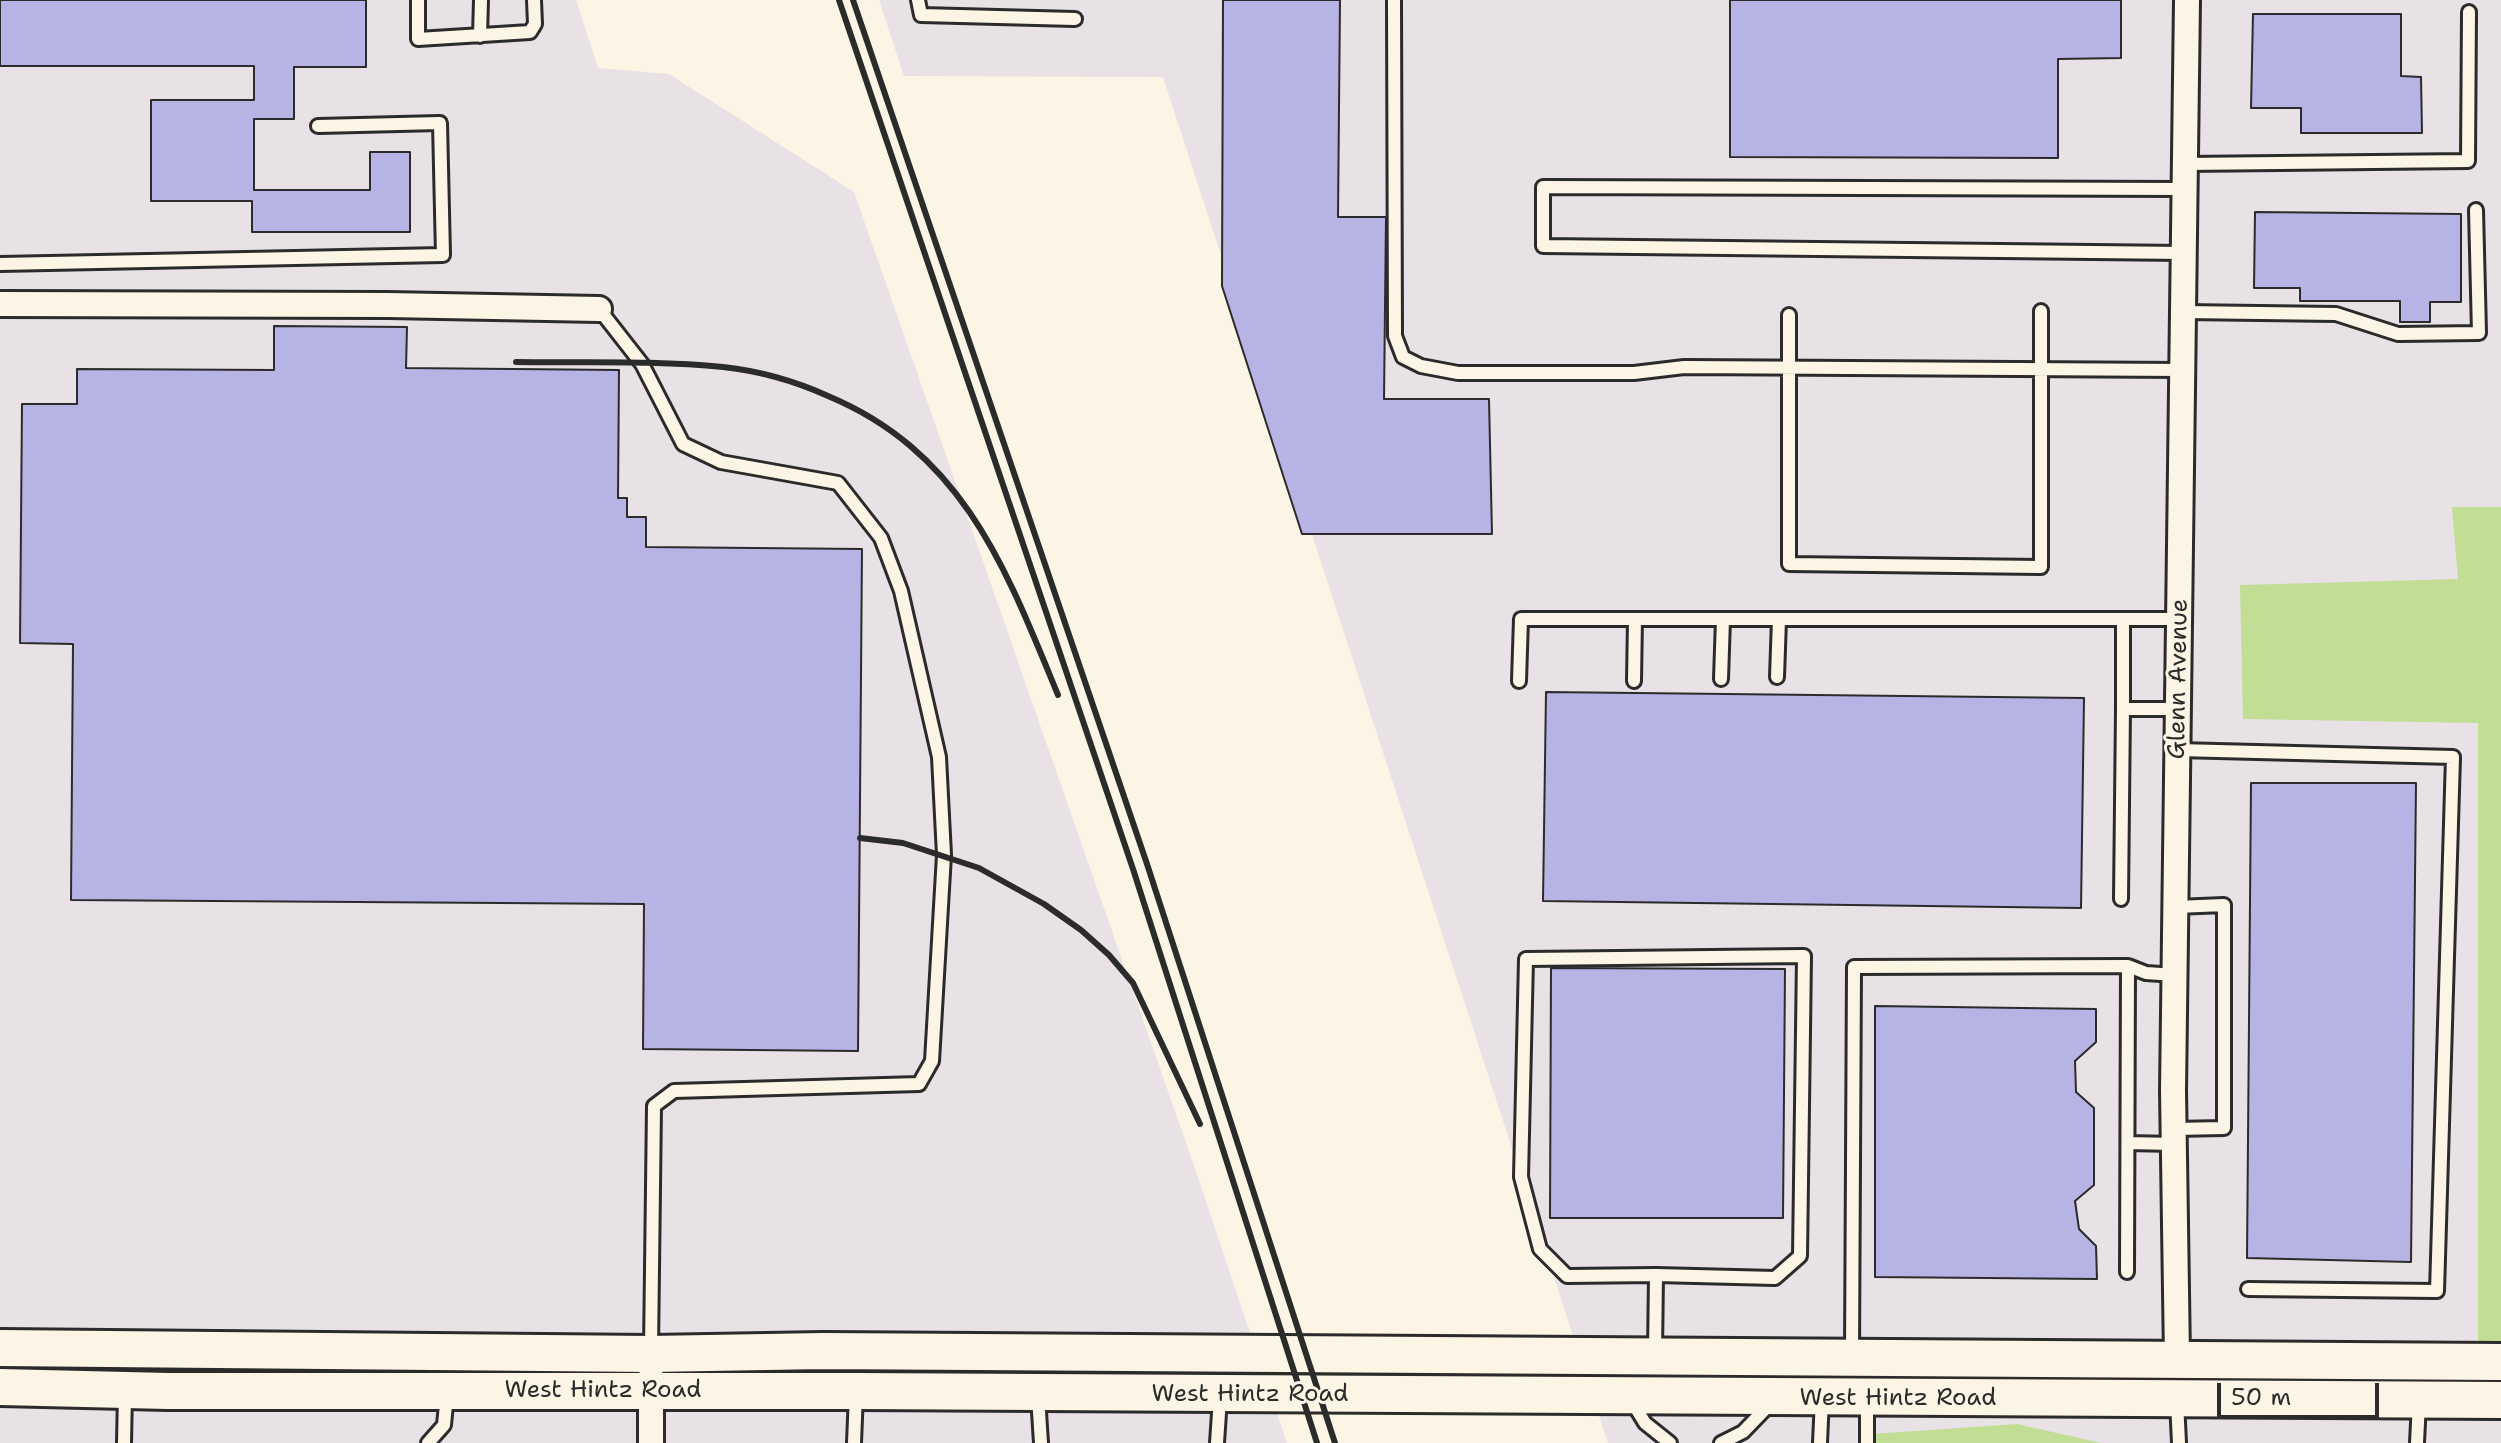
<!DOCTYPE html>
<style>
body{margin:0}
#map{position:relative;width:2501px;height:1443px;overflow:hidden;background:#fcf5e5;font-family:"Shantell Sans",sans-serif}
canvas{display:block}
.scale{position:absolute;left:2217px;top:1383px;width:162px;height:36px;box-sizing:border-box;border:4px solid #2b2b2b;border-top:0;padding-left:10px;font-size:24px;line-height:28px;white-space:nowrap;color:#2b2b2b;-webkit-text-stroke:6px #fcf5e5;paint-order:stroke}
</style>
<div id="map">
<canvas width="2501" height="1443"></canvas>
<div class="scale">50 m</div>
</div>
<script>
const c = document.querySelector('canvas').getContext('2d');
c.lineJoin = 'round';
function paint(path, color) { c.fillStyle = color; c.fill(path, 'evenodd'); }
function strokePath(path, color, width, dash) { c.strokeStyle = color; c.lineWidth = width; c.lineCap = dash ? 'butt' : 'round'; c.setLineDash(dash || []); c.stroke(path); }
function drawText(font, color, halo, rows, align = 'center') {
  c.font = font + ' "Shantell Sans",sans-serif'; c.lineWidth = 6; c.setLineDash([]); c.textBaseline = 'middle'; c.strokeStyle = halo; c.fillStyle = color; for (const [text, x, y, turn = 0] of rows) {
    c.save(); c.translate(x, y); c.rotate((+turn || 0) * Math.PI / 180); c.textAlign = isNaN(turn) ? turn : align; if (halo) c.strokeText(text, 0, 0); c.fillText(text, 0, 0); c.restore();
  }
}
paint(new Path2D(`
 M0,0H576L598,68L669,74L854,192L1201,1186L1287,1443H0Z
 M879,0H2501V1443H1608L1163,77L904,76Z`), '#e8e1e5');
paint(new Path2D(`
 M2452,507H2501V1342H2478V723L2243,719L2240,585L2458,579Z
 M2017,1424L2101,1443H1872V1434Z`), '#c2de95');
const building = new Path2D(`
 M0,0H366V67H294V119H254V190H370V152H410V232H252V201H151V100H254V66H0Z
 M1223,0H1340L1338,217H1386L1384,399H1489L1492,534H1302L1222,286Z
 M1730,0H2121V58L2058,59V158L1730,157Z
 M2253,14H2401V76L2421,77L2422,133H2301V108H2251Z
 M2255,212L2461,214V302H2430V322H2400V301H2300V288H2254Z
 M274,326L407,327L406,368L619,370L618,498H627V517H646V547L862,549L858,1051L643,1049L644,904L71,900L73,644L20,643L22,404H77V369L274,370Z
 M1546,692L2084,698L2081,908L1543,901Z
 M2251,783H2416L2411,1262L2247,1258Z
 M1551,968L1785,969L1783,1218H1550Z
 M1875,1006L2096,1009V1042L2075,1061L2076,1092L2094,1108V1185L2075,1201L2079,1229L2096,1246L2097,1279L1875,1277Z`);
paint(building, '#b8b3e5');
strokePath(building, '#2b2b2b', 2);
const lane = new Path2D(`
 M418,0V39L530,32L535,24L534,0
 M918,0L921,15L1075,19
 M1394,0L1395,336L1403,357L1421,366L1458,373H1634L1684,367L2183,370
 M480,36L481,0
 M2185,164L2468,161L2469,12
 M2184,253L1543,246V187L2185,189
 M0,264L443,255L440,123L318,126
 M599,309L642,364L683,444L721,462L838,483L881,538L901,591L939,757L944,855L932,1061L919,1084L674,1091L654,1106L651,1350
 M2183,312L2336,314L2398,334L2479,333L2476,210
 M1789,315V564L2041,567V311
 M2123,619V709
 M1777,677L1779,619
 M1721,679L1723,619
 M1519,681L1521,619H2179
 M1634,681L1635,619
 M2178,750L2453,757L2437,1291L2248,1289
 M2121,899L2123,709H2178
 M2128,966L2146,973L2175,975
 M2174,1129L2224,1128V905L2176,907
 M2128,1143L2174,1144
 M1655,1353L1656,1275L1775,1278L1800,1256L1804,956L1526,959L1521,1177L1540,1249L1567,1276L1656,1275
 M1852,1354L1854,967L2128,966L2127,1272
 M1038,1396L1041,1443
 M1867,1399V1443
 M1631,1400L1645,1423L1670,1443
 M2177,1401L2179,1443
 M124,1443L125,1393
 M428,1443L444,1425L447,1394
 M854,1443L856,1394
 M1217,1443L1220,1398
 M1721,1443L1743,1432L1771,1403
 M1820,1443L1822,1398
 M2417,1443L2419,1402`);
const street = new Path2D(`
 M0,304L388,305L599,309
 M2177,1358L2173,1090L2187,0
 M651,1443V1376`);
const secondary = new Path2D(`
 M0,1348L651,1354L823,1351L2501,1362
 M0,1387L168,1391H856L2501,1400`);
strokePath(lane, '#2b2b2b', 18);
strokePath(street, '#2b2b2b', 30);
strokePath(secondary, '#2b2b2b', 42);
strokePath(lane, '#fcf5e5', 12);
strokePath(street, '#fcf5e5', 24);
strokePath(secondary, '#fcf5e5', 36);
strokePath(new Path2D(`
 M839,0L1133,869L1317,1443
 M853,0L1147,864L1335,1443
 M516,362C584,363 655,360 723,367C760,371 795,381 828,396C964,453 1006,569 1058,695
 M860,838L903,843L979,868L1044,904L1081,930L1109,955L1133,983L1200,1124`), '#2b2b2b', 6);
drawText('24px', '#2b2b2b', '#fcf5e5', [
 ["Glenn Avenue",2179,679,-89],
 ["West Hintz Road",603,1391],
 ["West Hintz Road",1250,1395],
 ["West Hintz Road",1898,1399]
]);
</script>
